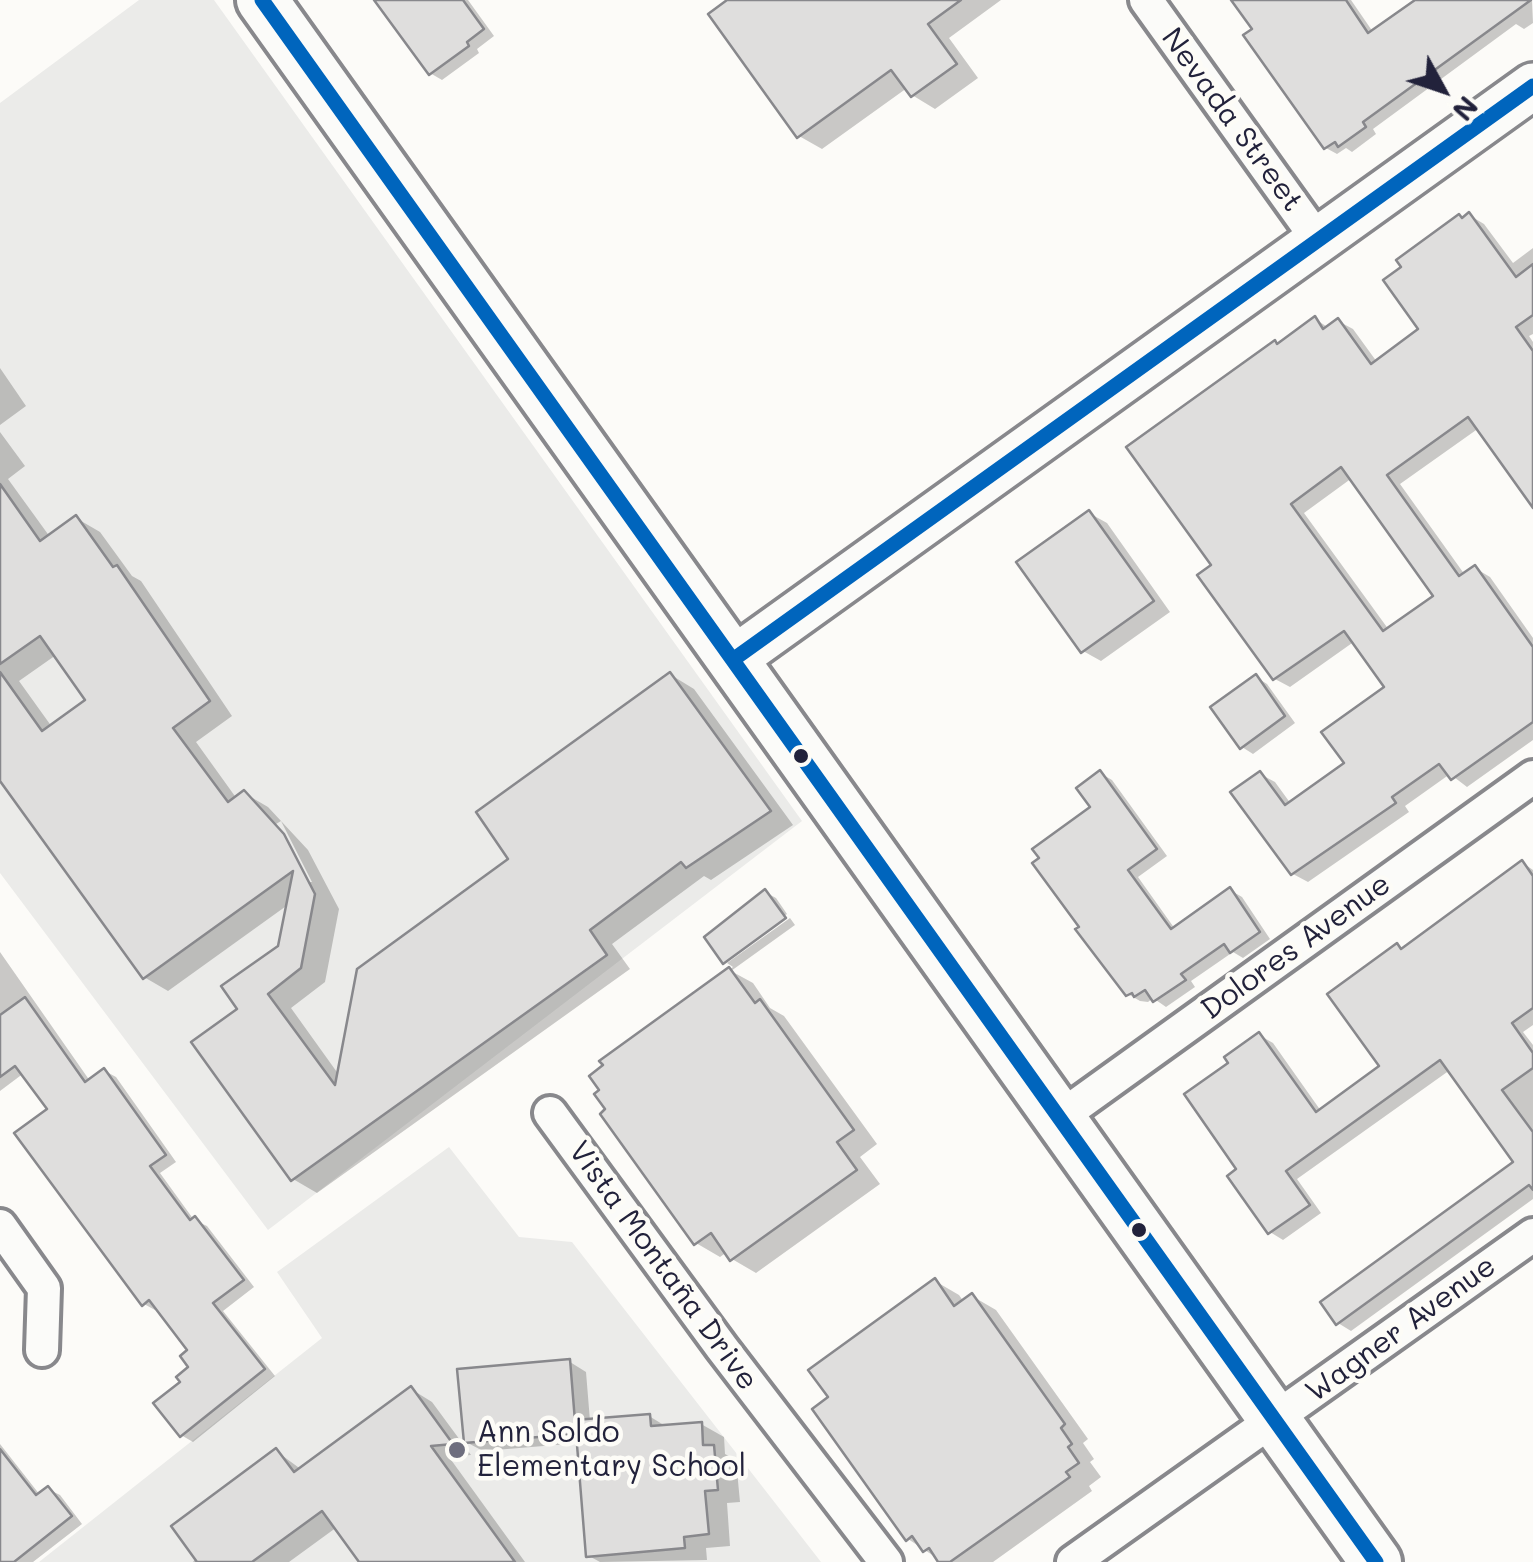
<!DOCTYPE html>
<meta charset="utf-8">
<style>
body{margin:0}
#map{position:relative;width:1533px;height:1562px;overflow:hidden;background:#fcfbf8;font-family:Mali,sans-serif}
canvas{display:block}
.north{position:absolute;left:1393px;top:40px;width:100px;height:100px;-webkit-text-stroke:8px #fdfcf7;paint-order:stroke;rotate:130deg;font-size:28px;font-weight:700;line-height:40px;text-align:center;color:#22223b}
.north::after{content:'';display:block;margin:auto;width:35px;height:45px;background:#22223b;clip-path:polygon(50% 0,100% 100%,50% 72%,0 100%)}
</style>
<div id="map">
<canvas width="1533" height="1562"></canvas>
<div class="north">N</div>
</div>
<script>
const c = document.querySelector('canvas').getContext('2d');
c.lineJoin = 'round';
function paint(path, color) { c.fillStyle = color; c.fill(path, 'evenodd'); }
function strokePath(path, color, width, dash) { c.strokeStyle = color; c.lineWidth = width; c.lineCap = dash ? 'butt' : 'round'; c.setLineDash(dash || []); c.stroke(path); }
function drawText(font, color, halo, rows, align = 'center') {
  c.font = font + ' Mali,sans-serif'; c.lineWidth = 9; c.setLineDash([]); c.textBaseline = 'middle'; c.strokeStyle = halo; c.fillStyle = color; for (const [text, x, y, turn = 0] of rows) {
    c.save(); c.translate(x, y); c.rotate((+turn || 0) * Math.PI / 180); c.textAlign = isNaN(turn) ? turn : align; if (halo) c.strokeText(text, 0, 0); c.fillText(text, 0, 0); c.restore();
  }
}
paint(new Path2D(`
 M139,0H214L802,821L268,1230L0,873V103Z
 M449,1147L519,1237L572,1242L821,1562H39L322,1338L277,1272Z`), '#ebebe9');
paint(new Path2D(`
 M377,0H468L494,36L477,49L479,53L442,80L430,73Z
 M731,0H1001L949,38L978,78L935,109L912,95L907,88L822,149L799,136Z
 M1234,0H1351L1373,32L1419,0H1532L1533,23L1524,29L1516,24L1373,129L1376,134L1352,152L1346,148L1337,154L1326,148Z
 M1469,215L1484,224L1513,263L1533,248V334L1529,336L1533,342V503L1479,428L1400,484L1465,575L1475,568L1490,577L1533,638V740L1467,787L1450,774L1405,806L1409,812L1308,882L1293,874L1260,774L1275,782L1291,804L1347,763L1388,687L1355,641L1290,687L1275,679L1215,565L1279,346L1315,319L1329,328L1338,321L1353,329L1377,362L1422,330L1464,219ZM1352,478L1436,596L1389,630L1304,513Z
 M0,368L26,406L0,425Z
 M0,432L25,466L8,479L50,537L76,518L100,532L132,576L141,581L232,716L196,742L237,799L244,793L268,807L308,850L339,909L325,982L291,1008L339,1075L512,860L671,675L694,689L793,825L711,880L704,876L612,944L630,969L317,1193L293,1179L241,1010L280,947L289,904L168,991L144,977L0,777ZM56,655L89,701L52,727L19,681ZM281,821L312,882H306L276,824Z
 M1089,513L1107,523L1170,612L1101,661L1083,651Z
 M1256,677L1267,684L1295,723L1253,754L1242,747Z
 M1100,773L1112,780L1167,856L1138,877L1175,929L1230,890L1242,897L1270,939L1243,958L1233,952L1191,981L1195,987L1166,1007L1153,998L1148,1002L1140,1001L1128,994L1094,807Z
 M1523,863L1533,870V1025L1523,1032L1533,1045V1199L1351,1331L1338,1323L1516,1162L1450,1070L1297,1179L1321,1213L1283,1240L1270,1232L1240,1169L1232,1063L1259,1035L1273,1043L1321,1111L1383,1067L1397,946L1404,950Z
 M765,892L776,898L787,914L725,959Z
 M790,918L795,925L731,971L753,983L770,1008L784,1016L877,1144L860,1157L880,1184L756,1273L732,1259L727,1252L720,1257L696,1243L609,1110L606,1066L603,1061L733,967L727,963Z
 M0,952L90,1081L105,1071L116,1077L176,1162L160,1173L194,1220L207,1226L254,1287L223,1311L275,1376L193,1442L181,1435L183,1382L192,1367L191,1350L158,1308L155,1310L144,1304L50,1110L24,1073L0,1091Z
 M935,1281L959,1295L964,1302L972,1296L996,1310L1088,1439L1083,1443L1094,1459L1090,1462L1101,1477L1089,1486L1092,1491L993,1562H943L908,1539L831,1398Z
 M570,1362L586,1372L590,1421L649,1416L667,1427L701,1424L724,1437L725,1454L736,1460L740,1502L727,1503L730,1546L706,1548L707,1560L600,1562L589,1556L580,1443L483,1451L466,1442Z
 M411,1389L432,1402L471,1455L449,1457L525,1562H362L337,1527L289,1562H193L276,1451L302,1470Z
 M0,1444L40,1495L48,1489L60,1495L82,1524L33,1562H0Z`), '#0003');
const building = new Path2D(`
 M374,0H463L484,29L467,42L469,46L429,75Z
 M727,0H961L928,24L957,64L911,97L891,70L797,138L708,14Z
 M1231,0H1346L1368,33L1415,0H1531L1363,122L1366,127L1338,147L1335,142L1324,149L1243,35L1252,29Z
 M1469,212L1516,277L1533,264V315L1516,327L1533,351V508L1468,417L1387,475L1459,576L1475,565L1533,647V722L1451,780L1439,764L1392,797L1396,803L1291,875L1230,792L1260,771L1285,805L1344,763L1321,732L1384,687L1344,631L1273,680L1197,575L1211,565L1126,447L1275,340L1277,344L1315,316L1323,329L1338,318L1371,364L1418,329L1383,280L1401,267L1396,260L1459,214L1462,218ZM1341,467L1433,596L1383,631L1291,504Z
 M0,484L40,541L76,515L113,567L117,565L210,701L173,728L228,802L244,790L284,834L315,894L301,968L268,994L335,1085L357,969L508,859L476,812L670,672L771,811L686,868L681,862L590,930L607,955L291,1181L191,1042L237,1009L221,986L278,946L293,871L143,979L0,781V672L42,731L85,700L40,636L0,664Z
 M1089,510L1154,601L1081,653L1016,562Z
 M1256,674L1285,716L1240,749L1210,707Z
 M1100,770L1157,849L1128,870L1171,929L1230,887L1260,932L1230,953L1224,944L1181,974L1186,980L1153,1002L1145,990L1134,997L1132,993L1126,996L1075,929L1079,927L1032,863L1039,858L1032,849L1090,807L1076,788Z
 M1522,860L1533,876V1008L1512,1023L1533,1053V1068L1502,1090L1533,1132V1190L1529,1185L1336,1325L1320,1302L1513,1162L1440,1060L1286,1171L1310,1205L1268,1234L1227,1176L1236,1169L1184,1094L1228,1063L1224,1057L1259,1032L1316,1112L1379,1066L1327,994L1397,943L1401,949Z
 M765,889L786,918L723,964L704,937Z
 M729,967L755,1003L760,999L854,1130L837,1142L857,1170L730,1261L711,1233L694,1245L600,1114L605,1109L594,1094L599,1090L589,1076L603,1065L599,1061Z
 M25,997L85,1082L104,1068L166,1155L150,1166L190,1220L195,1216L244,1280L213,1303L265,1369L180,1437L153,1403L180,1382L176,1377L188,1367L180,1356L187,1350L149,1300L142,1306L14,1133L47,1109L15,1066L0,1077V1015Z
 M935,1278L954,1306L972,1293L1065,1424L1061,1428L1072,1444L1068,1447L1079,1463L1066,1472L1070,1477L950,1562H938L929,1548L923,1552L912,1536L906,1541L812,1409L828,1397L808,1370Z
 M570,1359L576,1434L464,1443L457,1369Z
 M411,1386L453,1444L431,1446L515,1562H359L322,1511L252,1562H197L171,1526L276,1448L294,1472Z
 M650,1414L651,1426L702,1422L703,1445H714L718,1490L705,1491L709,1534L684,1537L685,1548L586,1557L575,1420Z
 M0,1449L36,1495L48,1486L72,1516L14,1562H0Z`);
paint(building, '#dfdedd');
strokePath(building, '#88888c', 2.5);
const street = new Path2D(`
 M1146,0L1318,240
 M550,1113L722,1348L886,1562
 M1059,1118L1533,777
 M0,1226L44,1288L42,1350
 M1073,1562L1533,1235`);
const secondary = new Path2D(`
 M734,659L1533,86`);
const primary = new Path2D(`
 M262,0L1376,1562`);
strokePath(street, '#88888c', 40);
strokePath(secondary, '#88888c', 52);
strokePath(primary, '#88888c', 58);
strokePath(street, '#fbfbf9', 32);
strokePath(secondary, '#fbfbf9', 45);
strokePath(primary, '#fbfbf9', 50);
strokePath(new Path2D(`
 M262,0L1376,1562
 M734,659L1533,86`), '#0065bd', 15);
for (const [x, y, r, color] of [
 [801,756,9,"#22223b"],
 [1139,1230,9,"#22223b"],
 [457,1450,10,"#6e6e7d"]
]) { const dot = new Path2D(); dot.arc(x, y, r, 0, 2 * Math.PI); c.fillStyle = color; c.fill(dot); strokePath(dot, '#fdfcf7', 4); }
drawText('30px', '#22223b', '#fdfcf7', [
 ["Nevada Street",1232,120,54],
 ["Dolores Avenue",1296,947,-36],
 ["Vista Montaña Drive",663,1266,54],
 ["Wagner Avenue",1401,1329,-36]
]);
drawText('30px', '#22223b', '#fdfcf7', [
 ["Ann Soldo",477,1433],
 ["Elementary School",477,1467]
], 'left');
</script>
